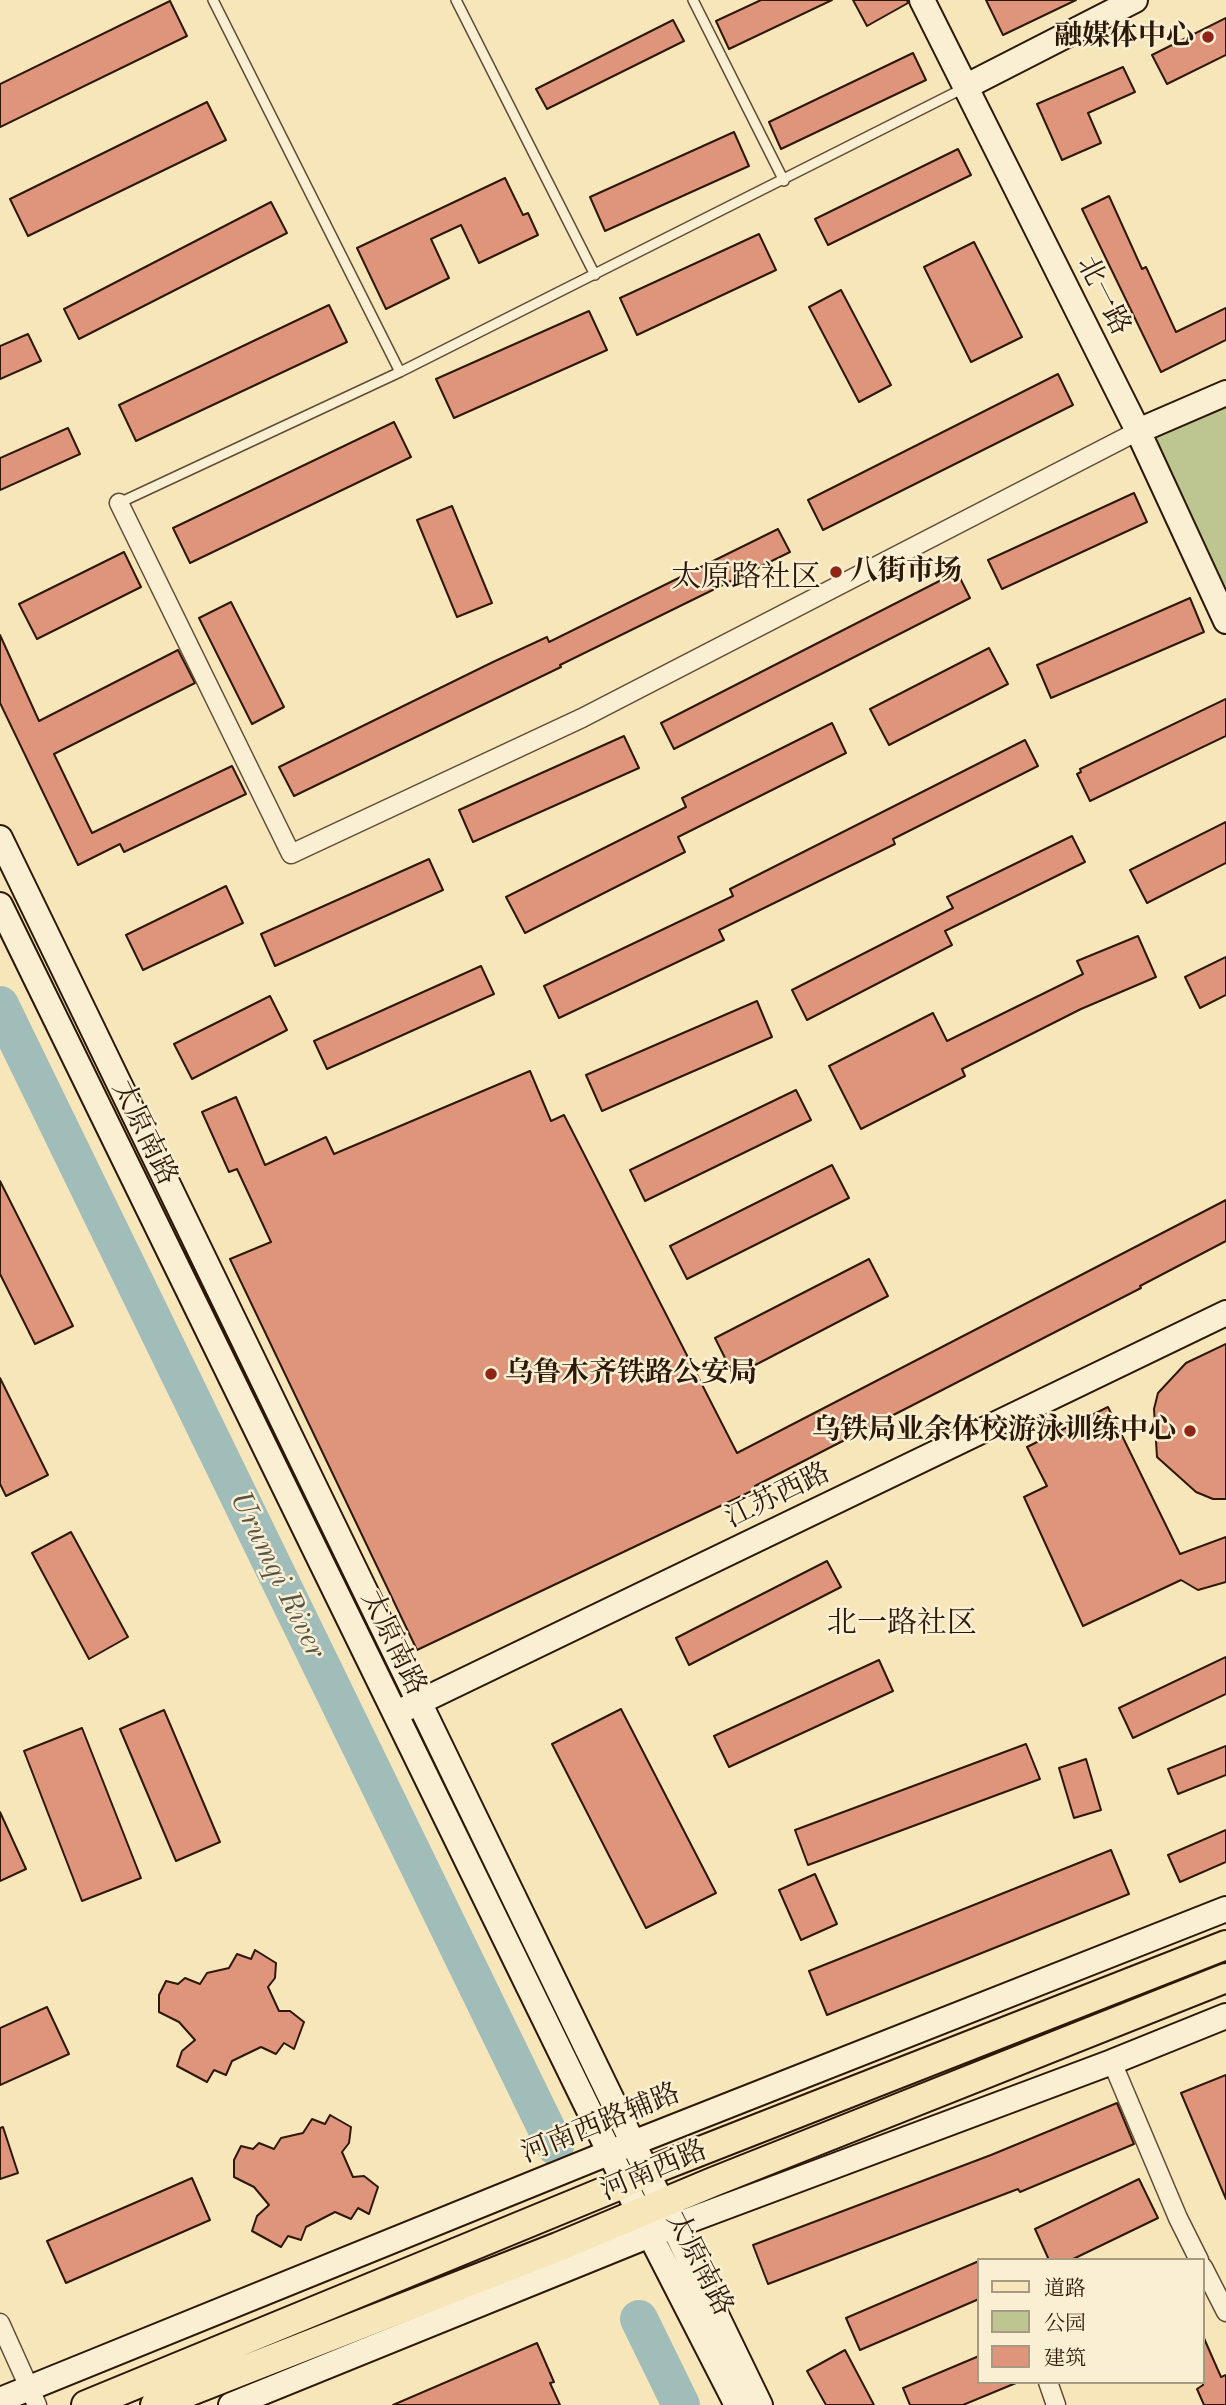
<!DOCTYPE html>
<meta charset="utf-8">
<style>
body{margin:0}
#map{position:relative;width:1226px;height:2405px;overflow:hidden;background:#f8e6bb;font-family:"Old Standard TT","Noto Serif SC",serif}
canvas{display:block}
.legend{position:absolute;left:977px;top:2258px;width:228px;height:126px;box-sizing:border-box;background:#faefd3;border:2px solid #a89982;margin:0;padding:9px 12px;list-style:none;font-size:21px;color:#2d1808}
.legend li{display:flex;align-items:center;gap:14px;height:35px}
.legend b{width:35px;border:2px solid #a89982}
</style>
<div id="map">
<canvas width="1226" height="2405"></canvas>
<ul class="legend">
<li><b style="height:9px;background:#f8e6bb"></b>道路</li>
<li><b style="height:19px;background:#bdc590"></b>公园</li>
<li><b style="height:19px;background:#de957b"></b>建筑</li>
</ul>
</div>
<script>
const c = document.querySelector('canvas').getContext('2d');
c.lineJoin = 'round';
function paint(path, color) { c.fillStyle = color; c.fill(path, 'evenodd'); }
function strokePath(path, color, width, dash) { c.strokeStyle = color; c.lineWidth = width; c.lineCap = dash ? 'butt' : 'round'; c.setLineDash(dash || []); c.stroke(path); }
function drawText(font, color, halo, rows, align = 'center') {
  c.font = font + ' "Old Standard TT","Noto Serif SC",serif'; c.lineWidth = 5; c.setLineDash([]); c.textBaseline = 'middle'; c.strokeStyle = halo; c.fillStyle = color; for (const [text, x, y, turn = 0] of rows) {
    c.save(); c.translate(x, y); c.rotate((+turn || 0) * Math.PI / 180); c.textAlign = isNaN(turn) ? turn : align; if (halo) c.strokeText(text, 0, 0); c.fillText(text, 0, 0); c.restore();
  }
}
paint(new Path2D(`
 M1226,393V621L1138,431Z`), '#bdc590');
strokePath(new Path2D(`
 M0,1005L555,2146
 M639,2319L681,2405`), '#a1bdba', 38);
const building = new Path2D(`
 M761,0H832L729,49L716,21Z
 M853,0H907L908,3L867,26Z
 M986,0H1076L1003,35Z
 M170,1L187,36L0,127V84Z
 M1226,18V55L1167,84L1152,55Z
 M673,20L684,41L547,109L536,89Z
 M913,53L926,80L781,149L769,122Z
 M1123,67L1135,92L1088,113L1101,143L1062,160L1037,104Z
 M207,102L226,140L28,236L10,199Z
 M734,132L749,166L605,231L590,197Z
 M958,149L971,175L828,245L815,219Z
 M505,178L523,215L528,213L538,235L479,263L461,225L431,239L449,278L386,309L357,248Z
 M1109,196L1142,269L1146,267L1176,332L1226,308V340L1161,372L1082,209Z
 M271,202L287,233L79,339L64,309Z
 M759,234L776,270L637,335L620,298Z
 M974,242L1022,337L971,362L924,267Z
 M841,290L891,385L859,402L809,307Z
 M329,305L347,342L136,441L119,405Z
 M589,311L607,350L454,418L436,379Z
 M28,334L41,361L0,379V346Z
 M1058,374L1073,405L823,530L808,500Z
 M394,422L411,457L190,563L173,528Z
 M68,428L80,454L0,490V458Z
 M1134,493L1147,522L1002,589L988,560Z
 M452,506L492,603L457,617L417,520Z
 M778,529L790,552L560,665L561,667L294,796L279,767L493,662L547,637L549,642Z
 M124,552L141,587L37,639L19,604Z
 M957,572L970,598L674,749L661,723Z
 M1190,598L1204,632L1051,698L1037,665Z
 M231,602L284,707L252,724L199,618Z
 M0,635L39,721L178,650L195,683L54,754L92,833L232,766L246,794L124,852L120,844L78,865L0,703Z
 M989,648L1008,684L889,745L870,709Z
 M1226,699V736L1090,801L1077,774L1081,772L1080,769Z
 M832,723L846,753L678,837L685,852L525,933L506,897L686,807L682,798Z
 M624,736L639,768L473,842L459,810Z
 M1025,740L1038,766L893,839L895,844L719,930L724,940L559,1018L544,986L733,896L730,889Z
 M1226,822V863L1147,903L1130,870Z
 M1072,836L1085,862L945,931L952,945L807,1020L792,990L953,908L947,897Z
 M429,859L443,890L275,966L261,934Z
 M226,886L243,923L143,970L126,935Z
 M1138,936L1156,977L1081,1009L962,1069L965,1076L861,1129L829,1066L933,1013L947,1041L1083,974L1077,961Z
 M1226,957V995L1200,1008L1185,977Z
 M481,966L494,994L327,1069L314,1041Z
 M270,996L287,1030L192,1079L174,1044Z
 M757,1001L772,1037L602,1111L586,1075Z
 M530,1071L551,1121L564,1115L737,1453L1226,1200V1241L1140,1286L1141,1288L755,1486L756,1489L417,1650L230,1259L271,1242L237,1169L229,1172L202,1112L236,1097L265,1165L326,1137L334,1154Z
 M796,1090L811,1120L645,1201L630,1170Z
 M832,1165L849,1198L687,1279L670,1246Z
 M0,1181L73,1326L35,1344L0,1274Z
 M869,1259L888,1296L734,1376L715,1338Z
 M1226,1344V1499H1213L1196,1492L1157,1457L1154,1409L1158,1393L1186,1363Z
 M0,1378L48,1475L6,1496L0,1484Z
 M1108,1407L1180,1554L1226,1537V1582L1198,1590L1181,1580L1083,1626L1024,1497L1047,1486L1027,1447Z
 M71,1532L128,1637L89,1659L32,1553Z
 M827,1561L841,1587L689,1665L676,1638Z
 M1226,1657V1694L1133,1738L1119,1708Z
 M879,1660L893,1691L729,1767L714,1736Z
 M621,1709L716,1893L646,1928L552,1744Z
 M164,1710L220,1842L176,1861L120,1729Z
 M82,1728L141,1878L82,1901L24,1751Z
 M1026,1744L1040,1779L808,1865L795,1830Z
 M1226,1746V1775L1178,1794L1168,1769Z
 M1086,1759L1101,1810L1074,1818L1059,1768Z
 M0,1812L26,1869L0,1881Z
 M1226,1830V1862L1180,1882L1168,1855Z
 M1111,1850L1129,1894L827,2015L809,1971Z
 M815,1874L837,1924L801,1940L779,1890Z
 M255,1950L276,1963L275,1978L268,1987L279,2011H290L304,2022L294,2049L284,2043L276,2054L261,2047L232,2061L226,2075L214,2070L207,2082L177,2066L182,2051L195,2040L179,2022L159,2012V1995L166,1981L178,1984L185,1978L200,1984L207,1973L229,1968L237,1954L251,1959Z
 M47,2007L69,2054L0,2085V2028Z
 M1226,2075V2199L1181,2093Z
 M1117,2103L1134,2144L1020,2192L1018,2189L768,2284L753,2245L991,2155Z
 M330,2115L351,2127L349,2143L342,2152L353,2177L364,2176L378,2187L369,2214L358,2208L351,2219L335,2212L306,2227L301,2240L288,2236L281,2247L252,2231L257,2216L269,2205L254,2187L234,2177V2160L241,2146L253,2149L259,2143L274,2149L281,2138L303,2133L312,2119L325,2124Z
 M3,2127L18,2173L0,2179V2128Z
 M192,2178L210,2220L66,2283L47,2241Z
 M1139,2179L1158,2218L1071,2260H1049L1035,2229Z
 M979,2261V2299L860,2350L846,2318Z
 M1203,2336L1221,2377L1226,2375V2405H1204L1197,2389L1203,2385Z
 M537,2343L554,2382L550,2383L560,2405H393Z
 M845,2350L874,2405H826L807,2371Z
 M979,2356V2382L1016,2383L963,2405H910L903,2388Z`);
paint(building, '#de957b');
strokePath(building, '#2d1808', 2);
const lane = new Path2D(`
 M213,0L400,372
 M456,0L595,275
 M693,0L784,181
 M119,503L400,372L962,89`);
const street = new Path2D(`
 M119,503L291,854L582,718L1138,431
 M1112,2062L1178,2218L1199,2260
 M1203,2267L1226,2312
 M0,2323L37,2405
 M1048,2382L1056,2405`);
const secondary = new Path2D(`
 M922,0L1138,431L1226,621
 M965,87L1135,0
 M1138,431L1226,393
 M0,838L760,2405
 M0,905L650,2235L737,2405
 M405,1709L1226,1313
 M0,2400L633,2143L1226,1909
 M231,2405L650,2235L1112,2062L1226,2016`);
const primary = new Path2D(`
 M86,2405L625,2183L647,2172L1226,1945
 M155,2405L558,2247L713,2182L1226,1978`);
strokePath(lane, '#604c35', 12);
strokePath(street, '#604c35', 21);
strokePath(secondary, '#2d1808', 28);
strokePath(primary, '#2d1808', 32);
strokePath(lane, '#faefd3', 9);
strokePath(street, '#faefd3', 18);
strokePath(secondary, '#faefd3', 24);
strokePath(primary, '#f8e6bb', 28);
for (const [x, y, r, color] of [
 [1208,37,7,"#8f2418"],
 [836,572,7,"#8f2418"],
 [491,1374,7,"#8f2418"],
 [1190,1431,7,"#8f2418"]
]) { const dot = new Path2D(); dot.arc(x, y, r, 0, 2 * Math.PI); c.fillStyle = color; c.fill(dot); strokePath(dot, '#faefd3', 2.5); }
drawText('bold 28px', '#2d1808', '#faefd3', [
 ["融媒体中心",1194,37],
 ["八街市场",850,572,"left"],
 ["乌鲁木齐铁路公安局",505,1374,"left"],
 ["乌铁局业余体校游泳训练中心",1176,1431]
], 'right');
drawText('28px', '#2d1808', '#faefd3', [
 ["北一路",1103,296,63],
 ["太原南路",144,1133,64],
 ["江苏西路",778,1496,-26],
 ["太原南路",393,1643,64],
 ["河南西路辅路",601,2124,-22],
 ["河南西路",654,2171,-23],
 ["太原南路",699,2264,63]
]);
drawText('30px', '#2d1808', '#faefd3', [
 ["太原路社区",746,578],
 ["北一路社区",902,1624]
]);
drawText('italic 30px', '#565246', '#faefd3', [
 ["Urumqi River",277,1575,64]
]);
</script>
